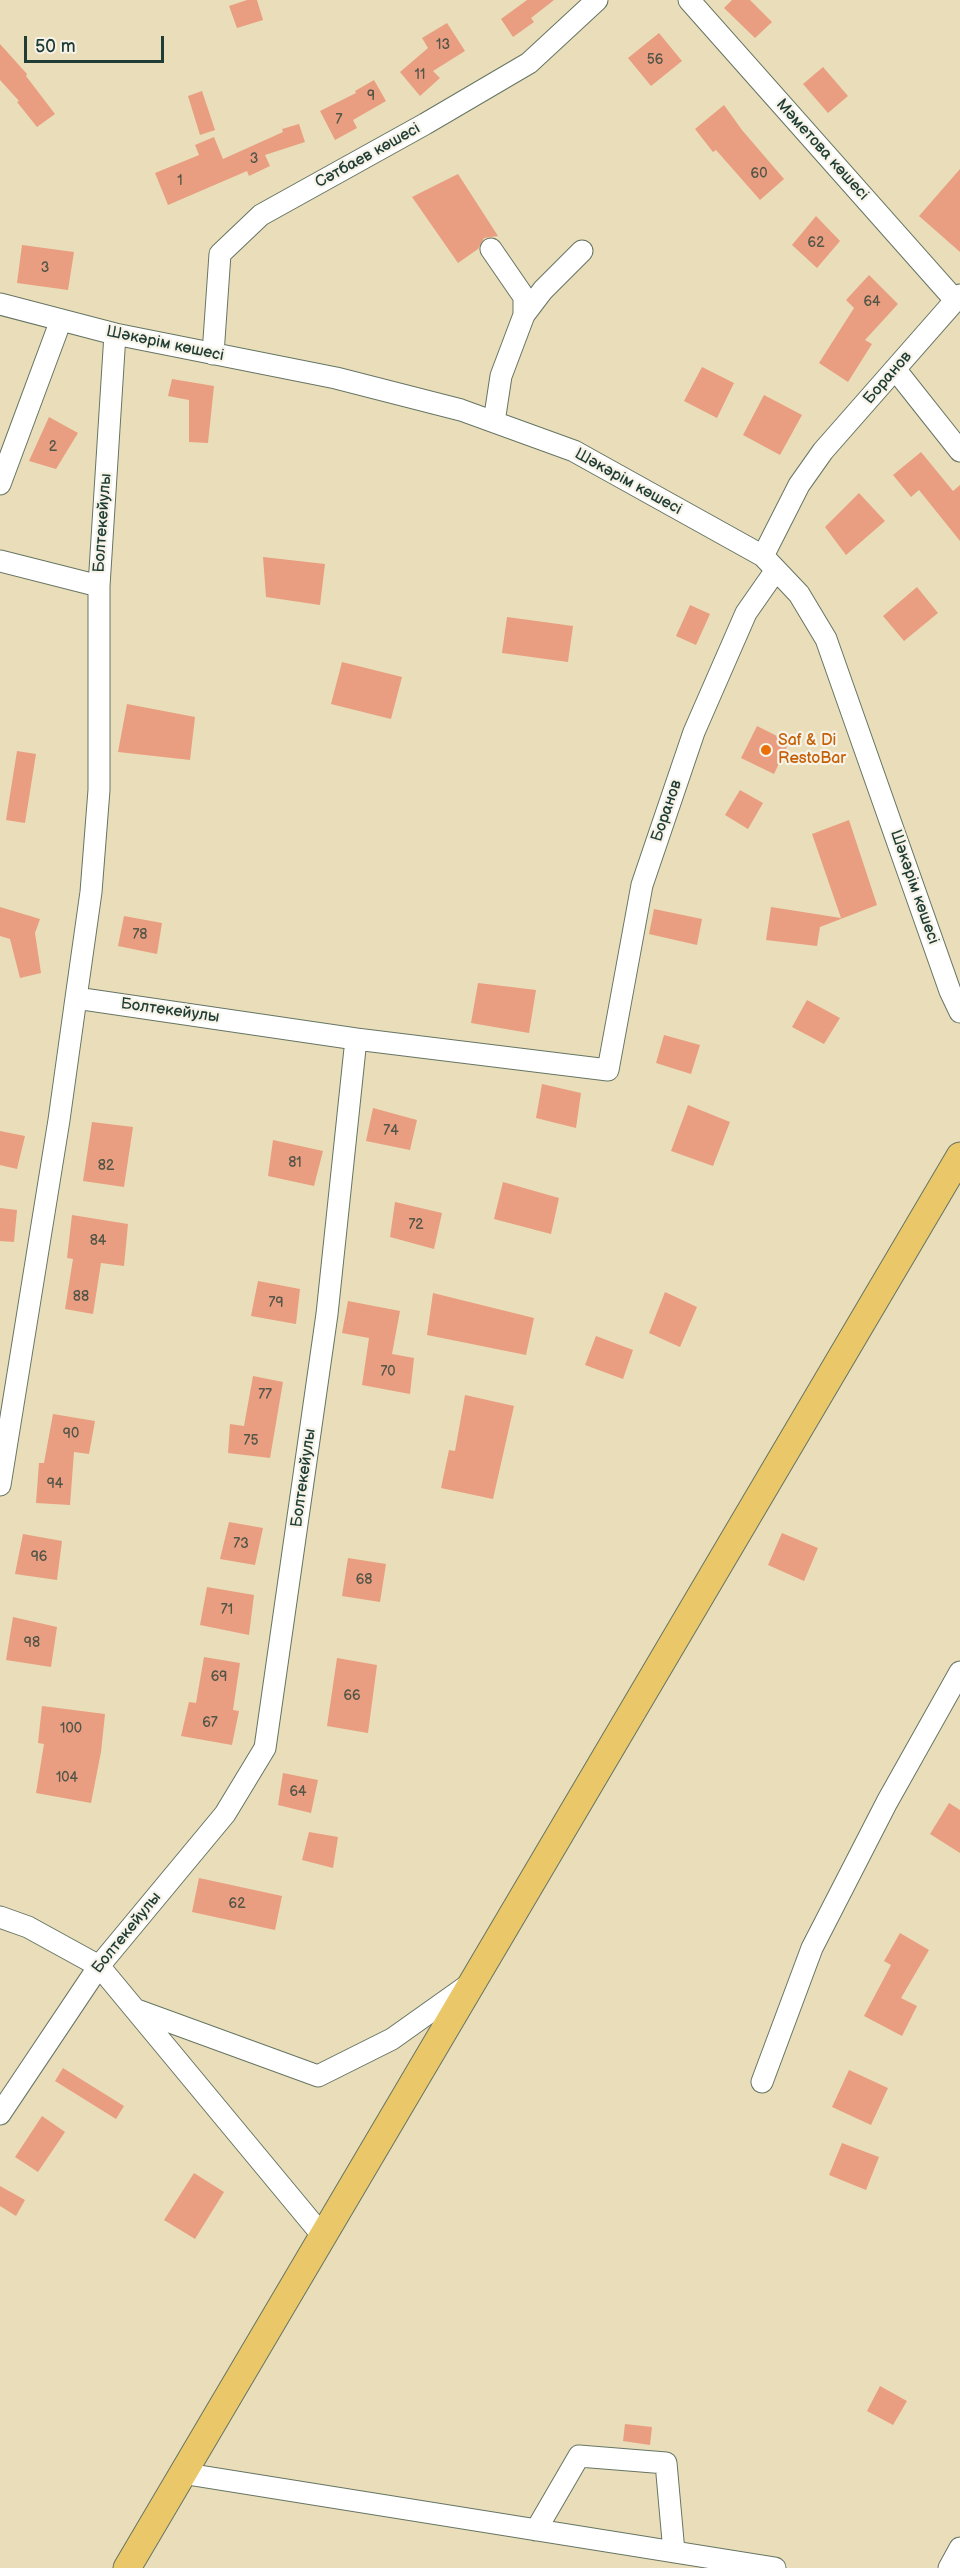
<!DOCTYPE html>
<meta charset="utf-8">
<style>
body{margin:0}
#map{position:relative;width:960px;height:2568px;overflow:hidden;background:#e9deb9;font-family:"Balsamiq Sans",sans-serif}
canvas{display:block}
.scale{position:absolute;left:24px;top:36px;width:140px;height:27px;box-sizing:border-box;border:3px solid #1f3d34;border-top:0;padding-left:8px;font-size:18px;line-height:21px;white-space:nowrap;color:#1f3d34;-webkit-text-stroke:4px #f7f3e8;paint-order:stroke}
</style>
<div id="map">
<canvas width="960" height="2568"></canvas>
<div class="scale">50 m</div>
</div>
<script>
const c = document.querySelector('canvas').getContext('2d');
c.lineJoin = 'round';
function paint(path, color) { c.fillStyle = color; c.fill(path, 'evenodd'); }
function strokePath(path, color, width, dash) { c.strokeStyle = color; c.lineWidth = width; c.lineCap = dash ? 'butt' : 'round'; c.setLineDash(dash || []); c.stroke(path); }
function drawText(font, color, halo, rows, align = 'center') {
  c.font = font + ' "Balsamiq Sans",sans-serif'; c.lineWidth = 4.5; c.setLineDash([]); c.textBaseline = 'middle'; c.strokeStyle = halo; c.fillStyle = color; for (const [text, x, y, turn = 0] of rows) {
    c.save(); c.translate(x, y); c.rotate((+turn || 0) * Math.PI / 180); c.textAlign = isNaN(turn) ? turn : align; if (halo) c.strokeText(text, 0, 0); c.fillText(text, 0, 0); c.restore();
  }
}
paint(new Path2D(`
 M247,0H257L263,20L237,28L229,6Z
 M527,0H554L531,18L534,22L513,37L501,19Z
 M732,0H750L772,22L755,38L724,8Z
 M447,23L465,51L433,71L440,78L420,96L400,72L428,48L422,38Z
 M659,33L682,61L651,86L628,58Z
 M0,44L27,74L26,76L55,114L37,127L17,102L19,101L0,80Z
 M823,67L848,96L828,113L803,84Z
 M374,80L386,101L353,120L357,128L335,140L320,111L356,93L355,91Z
 M202,91L215,130L200,135L188,96Z
 M724,105L742,130L784,179L760,200L716,150L713,152L695,129Z
 M299,124L305,142L265,155L270,166L249,176L247,171L168,205L155,173L199,155L195,145L214,137L223,159L283,132L282,129Z
 M960,169V252L919,216Z
 M458,174L498,236L484,238L478,249L458,263L412,197Z
 M816,216L840,241L817,268L792,245Z
 M22,245L74,252L68,290L17,283Z
 M869,275L898,304L865,340L872,344L848,382L819,363L854,308L846,300Z
 M702,367L734,383L717,418L684,401Z
 M172,379L214,386L208,443L189,442V400L168,396Z
 M764,395L802,415L780,455L743,435Z
 M49,417L78,433L56,469L29,461Z
 M921,452L953,491L960,485V541L919,490L911,497L893,475Z
 M859,493L885,521L846,555L825,527Z
 M263,557L325,564L320,605L266,597Z
 M917,587L938,613L904,641L883,616Z
 M690,605L710,614L696,645L676,636Z
 M507,617L573,626L568,662L502,653Z
 M342,662L402,677L391,719L331,704Z
 M127,704L195,717L190,760L118,752Z
 M757,726L789,742L774,774L741,758Z
 M17,751L36,754L25,823L6,820Z
 M740,790L763,803L748,829L725,815Z
 M849,820L877,905L820,927L817,946L766,940L771,907L841,918L812,834Z
 M0,907L40,919L35,933L41,973L20,978L10,939L0,936Z
 M654,909L702,919L697,945L649,934Z
 M124,916L162,923L157,954L118,946Z
 M478,983L536,990L529,1033L471,1023Z
 M807,1000L840,1018L824,1044L792,1027Z
 M664,1035L700,1045L691,1074L656,1063Z
 M542,1084L581,1093L576,1128L536,1118Z
 M688,1105L730,1122L713,1166L671,1151Z
 M373,1108L417,1120L410,1150L366,1141Z
 M92,1122L133,1127L124,1187L83,1181Z
 M0,1131L25,1136L17,1169L0,1165Z
 M273,1140L323,1151L314,1186L268,1176Z
 M503,1182L559,1198L551,1234L494,1219Z
 M395,1202L442,1213L434,1249L390,1237Z
 M0,1208L17,1210L14,1242L0,1241Z
 M72,1215L128,1224L124,1266L101,1263L93,1314L65,1309L73,1259L67,1258Z
 M258,1281L300,1289L296,1324L251,1316Z
 M665,1292L697,1307L680,1347L649,1333Z
 M433,1293L534,1318L526,1355L427,1335Z
 M348,1301L400,1311L392,1354L414,1358L410,1394L362,1385L369,1338L342,1333Z
 M596,1336L633,1350L623,1379L585,1365Z
 M253,1376L283,1382L270,1458L228,1453L230,1424L244,1426Z
 M465,1395L514,1406L493,1499L441,1488L449,1450L455,1451Z
 M53,1414L95,1421L89,1454L74,1452L70,1505L36,1503L39,1463H44Z
 M229,1522L263,1528L255,1565L220,1559Z
 M782,1533L818,1548L804,1581L768,1565Z
 M23,1534L62,1541L57,1580L15,1574Z
 M348,1558L386,1564L380,1602L342,1596Z
 M207,1587L254,1595L249,1635L200,1625Z
 M13,1617L57,1627L51,1667L6,1660Z
 M204,1657L240,1663L233,1710L239,1711L232,1745L181,1736L189,1702L196,1703Z
 M337,1658L377,1665L368,1733L327,1726Z
 M42,1706L105,1714L101,1752L91,1803L36,1793L44,1744L38,1743Z
 M283,1773L318,1780L311,1813L278,1805Z
 M949,1803L960,1810V1853L930,1834Z
 M309,1832L338,1837L333,1868L302,1860Z
 M199,1878L282,1896L275,1930L192,1912Z
 M900,1933L929,1950L901,1998L917,2006L902,2036L864,2016L891,1965L884,1961Z
 M63,2068L124,2106L116,2119L55,2081Z
 M849,2070L888,2088L871,2125L832,2107Z
 M42,2116L65,2132L38,2172L15,2157Z
 M842,2143L879,2157L866,2190L829,2175Z
 M194,2173L224,2192L195,2239L164,2220Z
 M0,2186L25,2200L16,2216L0,2206Z
 M880,2386L907,2401L893,2425L867,2411Z
 M625,2424L652,2427L650,2445L623,2441Z`), '#e99e81');
const minor = new Path2D(`
 M689,0L955,300
 M491,249L524,297V315L501,376L494,422
 M0,304L115,334L336,378L461,410L574,451L763,556L799,594L826,639L950,991L960,1012
 M524,315L543,290L582,251
 M213,354L220,254L261,215L425,124L529,63L597,0
 M895,369L960,451
 M0,484L61,320
 M763,556L799,485L823,451L960,295
 M0,561L99,586
 M356,1039L608,1070L642,885L694,732L746,613L776,570
 M0,1485L59,1120L76,998
 M0,1917L28,1927L99,1966L322,2235
 M137,2010L318,2076L392,2039L468,1985
 M762,2082L812,1948L887,1802L960,1672
 M0,2114L99,1966L225,1814L265,1748L327,1314L356,1039L76,998L91,892L99,790V586L115,334
 M181,2473L775,2568
 M536,2530L579,2456L666,2463L674,2552
 M949,2568L960,2548`);
const major = new Path2D(`
 M127,2568L960,1156`);
strokePath(minor, '#667563', 23);
strokePath(major, '#667563', 29);
strokePath(minor, '#fff', 21);
strokePath(major, '#eac769', 27);
for (const [x, y, r, color] of [
 [766,750,6,"#e8710a"]
]) { const dot = new Path2D(); dot.arc(x, y, r, 0, 2 * Math.PI); c.fillStyle = color; c.fill(dot); strokePath(dot, '#f7f3e8', 2); }
drawText('14px', '#525547', null, [
 ["13",443,45],
 ["56",655,60],
 ["11",420,75],
 ["9",371,96],
 ["7",339,120],
 ["3",254,159],
 ["60",759,174],
 ["1",180,181],
 ["62",816,243],
 ["3",45,268],
 ["64",872,302],
 ["2",53,447],
 ["78",140,935],
 ["74",391,1131],
 ["81",295,1163],
 ["82",106,1166],
 ["72",416,1225],
 ["84",98,1241],
 ["88",81,1297],
 ["79",276,1303],
 ["70",388,1372],
 ["77",265,1395],
 ["90",71,1434],
 ["75",251,1441],
 ["94",55,1484],
 ["73",241,1544],
 ["96",39,1557],
 ["68",364,1580],
 ["71",227,1610],
 ["98",32,1643],
 ["69",219,1677],
 ["66",352,1696],
 ["67",210,1723],
 ["100",71,1729],
 ["104",67,1778],
 ["64",298,1792],
 ["62",237,1904]
]);
drawText('16px', '#1f3d34', '#f7f3e8', [
 ["Мәметова көшесі",822,150,48],
 ["Сәтбаев көшесі",368,156,-29],
 ["Шәкәрім көшесі",165,344,12],
 ["Боранов",888,378,-49],
 ["Шәкәрім көшесі",628,482,29],
 ["Болтекейулы",103,523,-86],
 ["Боранов",667,811,-71],
 ["Шәкәрім көшесі",914,887,71],
 ["Болтекейулы",170,1011,8],
 ["Болтекейулы",304,1478,-82],
 ["Болтекейулы",127,1933,-51]
]);
drawText('16px', '#c56008', '#f7f3e8', [
 ["Saf & Di",778,741],
 ["RestoBar",778,759]
], 'left');
</script>
